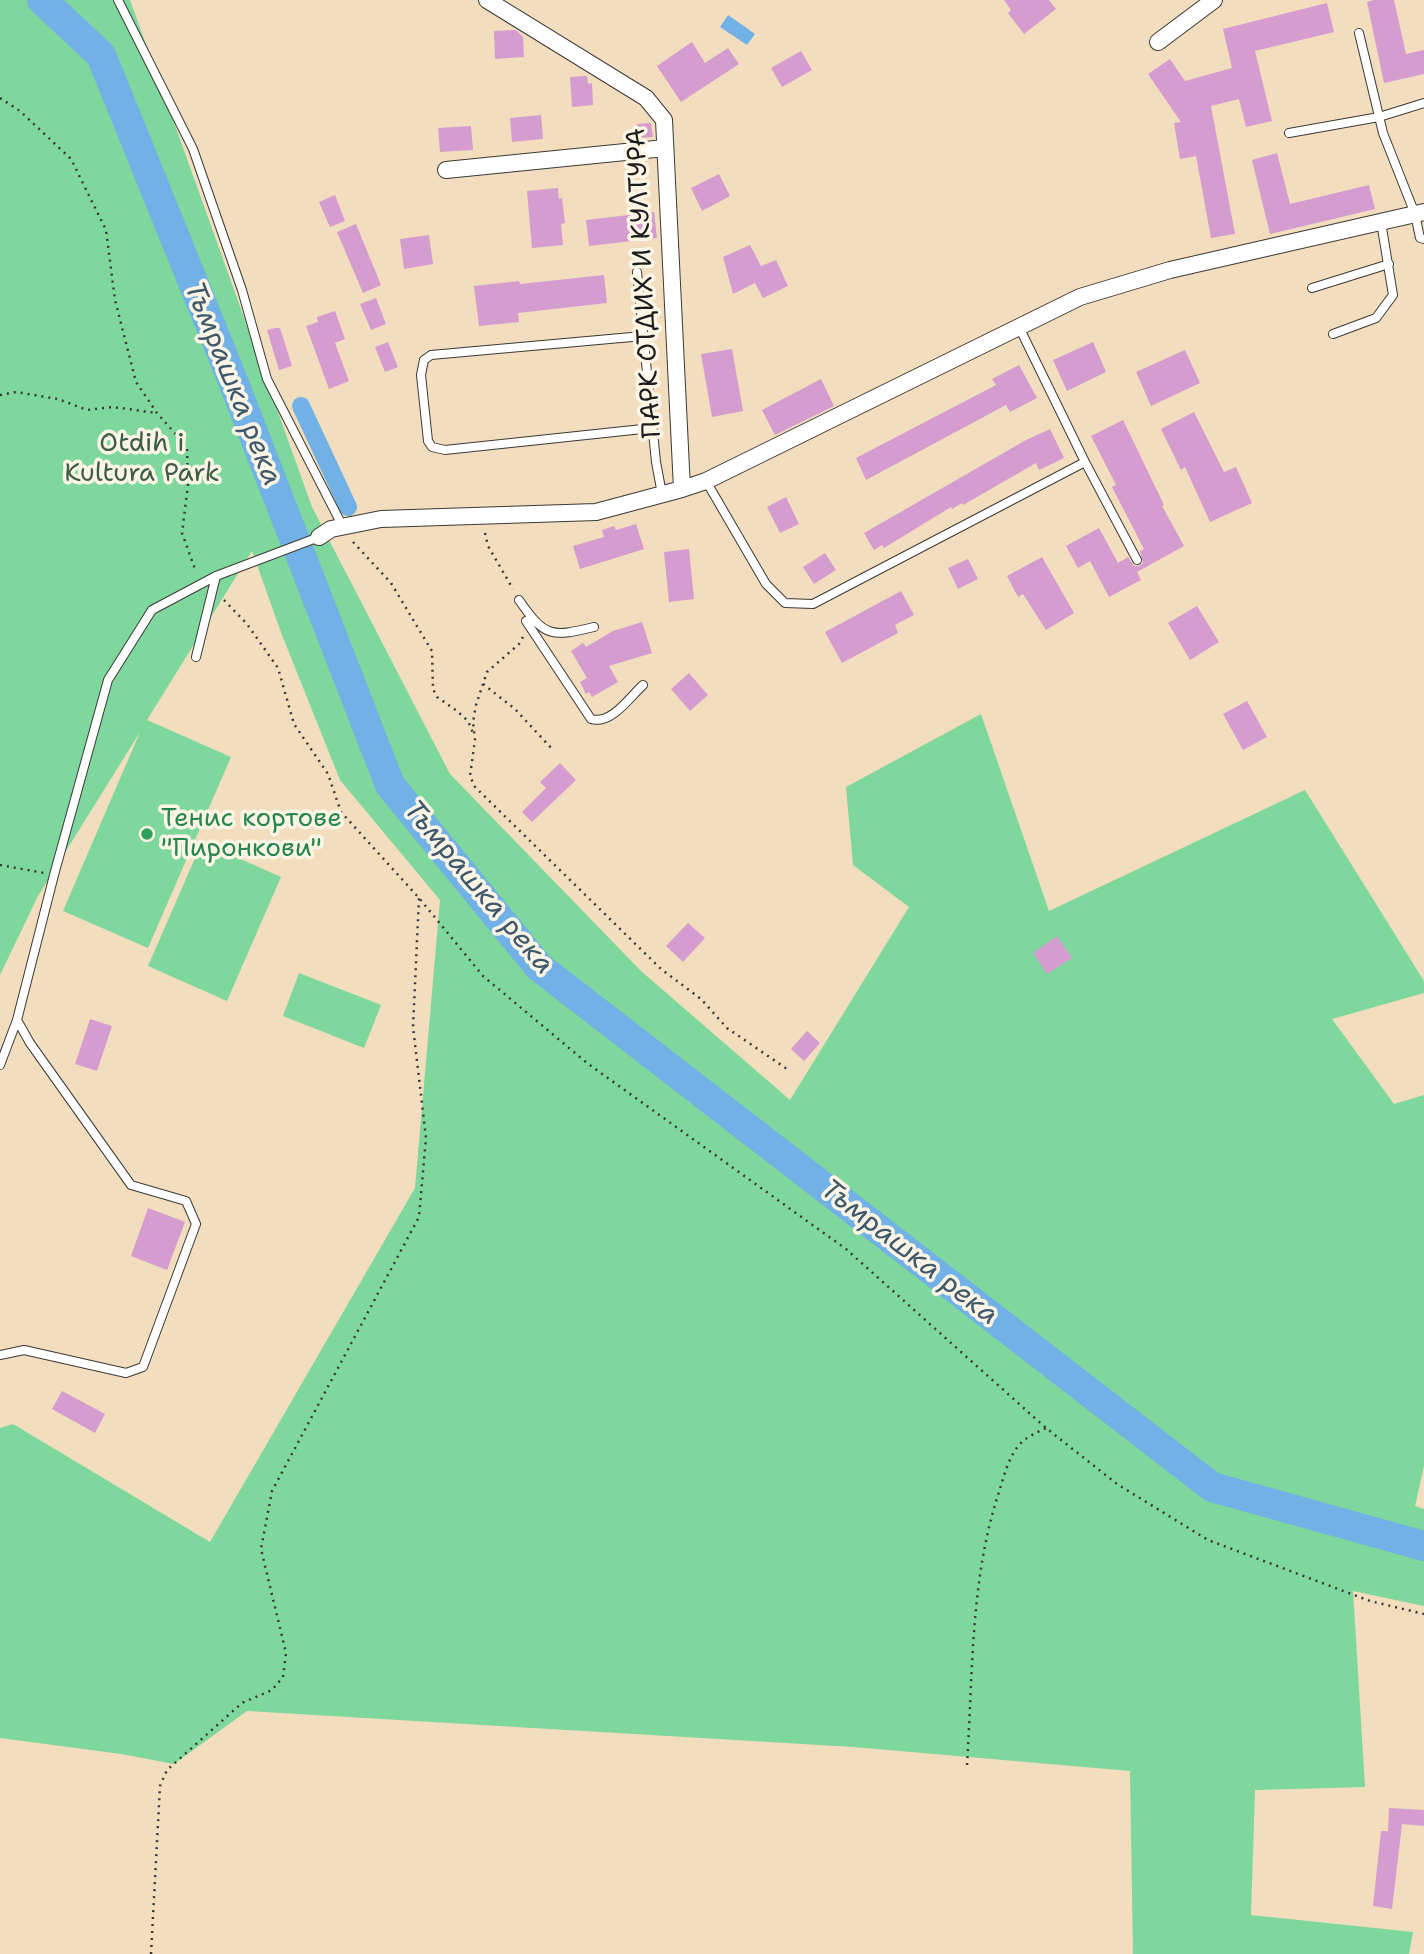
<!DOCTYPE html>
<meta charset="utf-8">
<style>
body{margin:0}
canvas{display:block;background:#f2ddbe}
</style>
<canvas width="1424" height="1954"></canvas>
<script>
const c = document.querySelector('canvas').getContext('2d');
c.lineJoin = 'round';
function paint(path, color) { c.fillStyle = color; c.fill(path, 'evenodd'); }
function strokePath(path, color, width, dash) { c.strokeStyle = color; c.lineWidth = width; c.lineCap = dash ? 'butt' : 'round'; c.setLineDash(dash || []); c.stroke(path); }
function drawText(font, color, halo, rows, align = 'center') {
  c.font = font + ' "Shantell Sans",sans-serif'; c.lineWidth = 7; c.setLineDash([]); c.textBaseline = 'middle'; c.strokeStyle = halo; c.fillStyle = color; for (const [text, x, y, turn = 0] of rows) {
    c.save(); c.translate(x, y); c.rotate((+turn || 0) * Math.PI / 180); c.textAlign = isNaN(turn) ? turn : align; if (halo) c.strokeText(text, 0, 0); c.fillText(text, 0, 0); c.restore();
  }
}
paint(new Path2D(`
 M0,0H130L312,507L450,774L641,971L790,1100L909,907L853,865L846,787L981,714L1049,911L1305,790L1424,981V993L1332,1019L1394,1104L1424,1095V1466L1415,1506L1424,1509V1606L1353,1591L1365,1787L1255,1790L1251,1915L1413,1932L1409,1954H1133L1130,1771L853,1747L247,1711L174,1764L121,1754L0,1738V1428L13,1424L210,1542L415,1188L440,900L340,780L282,635L252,551L147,720L231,757L148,948L63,911L140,732L38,896L0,975Z
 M202,842L281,877L227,1001L148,966Z
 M299,973L381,1005L364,1048L283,1016Z`), '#7ed79d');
paint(new Path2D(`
 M728,15L755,34L747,45L720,27Z`), '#72b1e5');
strokePath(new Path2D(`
 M301,406L348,507`), '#72b1e5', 18);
strokePath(new Path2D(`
 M42,0L101,55L231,376L390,785L539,967L1212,1487L1424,1546`), '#72b1e5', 30);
paint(new Path2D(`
 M1004,0H1049L1056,9L1024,34L1008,13L1011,10Z
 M1374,0H1394L1406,54L1424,50V74L1384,83L1367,2Z
 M1327,3L1334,32L1255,51L1272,121L1246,127L1239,99L1211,106L1235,234L1211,238L1196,156L1180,159L1174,123L1181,122L1148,74L1170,59L1185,81L1232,68L1223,29Z
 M516,30L523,37L524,57L495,59L494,31Z
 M692,42L705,63L728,48L739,64L681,102L657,66Z
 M801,51L812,70L782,87L771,68Z
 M587,76L588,84L592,83L593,105L572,107L570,77Z
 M541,115L543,139L512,142L510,118Z
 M651,123L653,137L638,138L637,124Z
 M471,126L473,150L440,152L438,128Z
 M1277,153L1290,204L1369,185L1375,209L1270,234L1252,160Z
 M719,174L730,196L702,211L691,188Z
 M558,188L559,199L562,198L565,223L561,224L563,245L532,248L527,191Z
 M335,195L345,221L330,227L319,202Z
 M654,212L657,238L589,246L586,220Z
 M356,224L381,285L363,293L337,232Z
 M429,235L433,264L404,269L400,239Z
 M750,245L761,266L776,260L788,286L763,298L755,283L733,294L723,257Z
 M604,275L607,303L518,313L519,322L479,326L474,286L519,281L520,284Z
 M376,298L386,324L371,330L360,304Z
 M335,311L345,339L335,343L349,381L329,389L306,326L318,322L317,317Z
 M275,328H280L292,366L279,370L267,330Z
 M388,342L398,367L385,372L375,347Z
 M1093,342L1106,372L1067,391L1053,360Z
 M732,349L743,411L712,417L701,354Z
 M1185,350L1200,383L1151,406L1136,372Z
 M1019,365L1037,398L1010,412L1006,405L866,480L856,458L996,385L992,379Z
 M821,379L834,406L775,435L762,410Z
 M1194,412L1224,472L1236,467L1252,503L1210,522L1185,467L1181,470L1161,429Z
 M1123,420L1164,505L1162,506L1184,546L1137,572L1141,580L1109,597L1090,561L1078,568L1066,546L1099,528L1118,563L1128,557L1134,566H1139L1143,563L1140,551L1144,549L1112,487L1116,485L1091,436Z
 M1050,429L1064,458L1039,470L1036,463L963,505L962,503L952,509L951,507L884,548L882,545L874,550L864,533L1026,440Z
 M786,497L799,524L780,533L767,507Z
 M636,524L644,549L580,569L573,546L604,537L602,530L614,526L616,530Z
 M689,549L694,599L669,602L664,552Z
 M825,553L836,570L814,584L803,567Z
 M1042,557L1074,613L1046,630L1023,594L1018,597L1007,576Z
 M968,559L978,579L958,589L948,568Z
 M901,591L914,615L895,625L898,633L842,663L825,632Z
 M1197,606L1219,642L1190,660L1168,623Z
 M642,622L652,653L609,666L618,682L592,697L589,692L586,694L580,682L587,678L571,651L583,643L586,647L613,631Z
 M689,673L708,695L690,711L671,689Z
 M1247,701L1267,737L1243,750L1223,714Z
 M560,763L576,780L532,822L522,812L546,788L540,782Z
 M688,923L705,938L683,962L666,946Z
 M1057,936L1072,958L1047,974L1033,953Z
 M90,1019L112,1026L97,1071L75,1064Z
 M807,1031L820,1043L804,1061L791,1049Z
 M148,1208L185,1222L167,1270L131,1256Z
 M62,1391L105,1414L95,1433L52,1409Z
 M1389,1808L1424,1810V1826L1402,1824L1392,1909L1373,1906L1381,1831H1388Z`), '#d59cd0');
const service = new Path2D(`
 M118,0L193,149L242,290L267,379L343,527
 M1359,33L1383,133L1415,214L1420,238L1424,239
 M1289,133L1379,117L1424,103
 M637,272L656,462L662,494
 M1312,288L1389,264
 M1333,334L1376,318L1393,295L1381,222
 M643,336L431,355L424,360L421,375L428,441L432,447L445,450L652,428
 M1085,462L1137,560
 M706,481L766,584L785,603L813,604L1085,462L1019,327
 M519,600C545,638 552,637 594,627
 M526,621L591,719C611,725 629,698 643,685
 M196,657L216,576
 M0,1065L17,1020L54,875L108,680L152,610L216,576L319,537
 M0,1355L24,1350L126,1373L143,1367L196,1224L186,1201L131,1185L30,1043L17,1020`);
const minor = new Path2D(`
 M487,0L646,98L664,120L682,489
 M1158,42L1214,0
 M446,170L665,148
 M319,537L331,529L381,519L596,512L682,489L706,481L1080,297L1170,270L1424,212`);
strokePath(service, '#3c3934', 10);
strokePath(minor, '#3c3934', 18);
strokePath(new Path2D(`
 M0,98L20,111L71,159L106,230L115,300L136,382L157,413L187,447L188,485L182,533L196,572
 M0,395L16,392L58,399L87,410L113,407L157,413
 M485,533L488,546L513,589
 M353,542L391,583L432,651L433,689L437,697L457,711L468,721L473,733
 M224,600L247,624L278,668L294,724L328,774L341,812L419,898L483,976L587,1063L846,1249L1046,1428L1117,1484L1208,1540L1370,1601L1424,1614
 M523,637L519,644L487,672L476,705L473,722L475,740L470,776L475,787L661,969L701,999L727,1028L787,1069
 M483,684L515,709L553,750
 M0,865L44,873
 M967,1765C973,1673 970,1577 1000,1489C1004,1475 1009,1457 1019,1445C1026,1437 1036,1433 1046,1428
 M151,1954L160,1786L167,1770L242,1703L272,1690L283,1677L286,1653L261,1549L272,1491L419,1217L426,1138L413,1027L419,898`), '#3c3934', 2.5, [2, 5]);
strokePath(service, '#fff', 8);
strokePath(minor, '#fff', 16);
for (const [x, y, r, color] of [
 [147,834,7,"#2e9e5b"]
]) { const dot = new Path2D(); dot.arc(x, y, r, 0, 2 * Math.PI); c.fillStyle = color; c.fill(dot); strokePath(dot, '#fcf5e5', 2.5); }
drawText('26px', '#1c1c1c', '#fcf5e5', [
 ["ПАРК ОТДИХ И КУЛТУРА",645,283,-93]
]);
drawText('26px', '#3e5d49', '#fcf5e5', [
 ["Otdih i",142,444],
 ["Kultura Park",142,474]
]);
drawText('26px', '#27864d', '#fcf5e5', [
 ["Тенис кортове",161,819],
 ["\"Пиронкови\"",161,849]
], 'left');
drawText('italic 28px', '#3e586c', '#fcf5e5', [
 ["Тъмрашка река",232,384,68],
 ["Тъмрашка река",478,888,50],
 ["Тъмрашка река",909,1253,38]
]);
</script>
